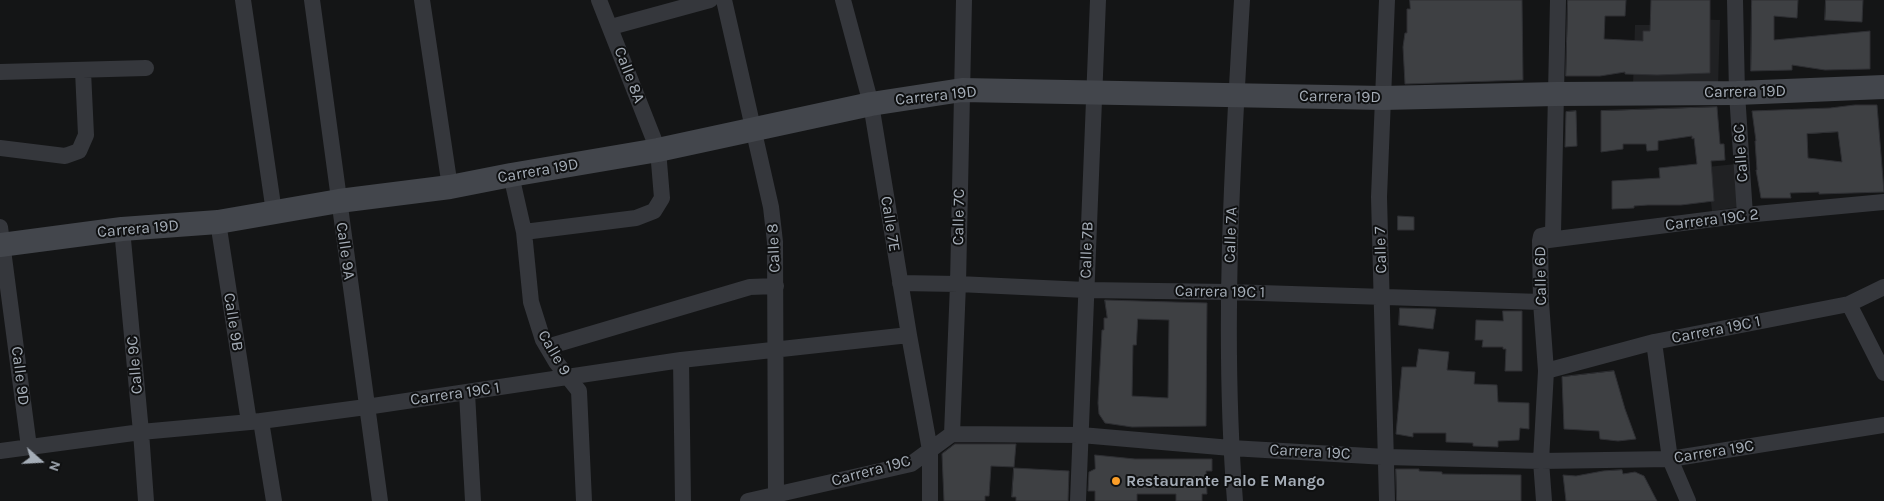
<!DOCTYPE html>
<style>
body{margin:0}
#map{position:relative;width:1884px;height:501px;overflow:hidden;background:#141516;font-family:Karla,sans-serif}
canvas{display:block}
.north{position:absolute;left:15px;top:436px;width:50px;height:50px;-webkit-text-stroke:4px #0f1011;paint-order:stroke;rotate:109deg;font-size:14px;font-weight:700;line-height:20px;text-align:center;color:#a5adb7}
.north::after{content:'';display:block;margin:auto;width:18px;height:22px;background:#a5adb7;clip-path:polygon(50% 0,100% 100%,50% 72%,0 100%)}
</style>
<div id="map">
<canvas width="1884" height="501"></canvas>
<div class="north">N</div>
</div>
<script>
const c = document.querySelector('canvas').getContext('2d');
c.lineJoin = 'round';
function paint(path, color) { c.fillStyle = color; c.fill(path, 'evenodd'); }
function strokePath(path, color, width, dash) { c.strokeStyle = color; c.lineWidth = width; c.lineCap = dash ? 'butt' : 'round'; c.setLineDash(dash || []); c.stroke(path); }
function drawText(font, color, halo, rows, align = 'center') {
  c.font = font + ' Karla,sans-serif'; c.lineWidth = 4; c.setLineDash([]); c.textBaseline = 'middle'; c.strokeStyle = halo; c.fillStyle = color; for (const [text, x, y, turn = 0] of rows) {
    c.save(); c.translate(x, y); c.rotate((+turn || 0) * Math.PI / 180); c.textAlign = isNaN(turn) ? turn : align; if (halo) c.strokeText(text, 0, 0); c.fillText(text, 0, 0); c.restore();
  }
}
paint(new Path2D(`
 M1652,18L1720,20L1718,87L1633,85L1635,25H1651Z
 M1736,164L1738,207L1712,211L1707,167Z`), '#202123');
const building = new Path2D(`
 M1410,0H1522L1523,80L1405,84L1403,47L1405,33H1407V9H1410Z
 M1568,0H1626L1625,16H1605L1604,39L1643,41V31H1650L1651,0H1710V73L1657,75L1625,74V72L1600,76H1566Z
 M1752,0H1798L1797,18L1774,16V40L1870,31V69L1825,70L1792,65V70L1751,71Z
 M1826,0H1863L1862,22L1825,20Z
 M1855,105H1877L1884,192L1819,194V192L1790,193L1791,198H1761L1756,170H1757L1755,141H1756L1752,111L1830,108ZM1838,132L1842,162L1808,158L1807,134Z
 M1717,107L1720,144H1724L1725,160L1711,161L1714,201L1681,205H1648L1634,206V208L1612,209V181L1660,178L1659,168L1697,164L1694,138L1692,139V136L1658,141V150L1647,151L1646,144H1623V149L1601,152V111Z
 M1576,111L1577,146L1565,147L1566,112Z
 M1398,216L1414,217V230H1398Z
 M1105,300L1207,303L1206,426L1132,427L1105,423L1099,414L1098,403L1102,330H1104V318H1107ZM1138,319L1169,320L1168,398L1132,396L1133,345H1136Z
 M1400,308L1436,309L1433,329L1399,325Z
 M1503,311H1522V371H1505L1506,349H1503V347H1482L1483,340H1475L1476,320L1503,321Z
 M1419,349L1449,352L1447,370L1475,372L1474,384L1497,385L1498,402L1529,403V429L1520,428L1519,440L1498,441V447L1473,446V443L1446,442V433H1413V437L1396,434L1402,367H1416Z
 M1614,371L1625,409L1636,439L1618,441L1600,439L1599,431L1564,429L1562,377Z
 M955,444H1016L1014,467L991,466L989,496H985V501H944L942,454Z
 M1095,455L1135,459H1212V471H1206L1207,494H1202V501H1176V494H1137V501H1095V491H1088L1089,472L1095,469Z
 M1014,468L1069,471L1068,501H1016V497H1012Z
 M1396,469H1419V471L1442,472V474L1521,475V501H1397Z
 M1622,470L1623,474L1635,472L1644,476L1657,501H1566L1563,475L1576,476L1603,471Z`);
paint(building, '#3e4043');
strokePath(building, '#2e2f33', 1);
strokePath(new Path2D(`
 M243,0L274,212
 M312,0L380,501
 M422,0L450,187
 M724,0L771,207L775,242L776,501
 M843,0L871,104L909,335L930,450V501
 M1735,0L1737,93L1745,215
 M611,27L710,0
 M0,72L146,68
 M0,148L65,156L79,151L86,135L83,71
 M511,175L524,232L531,302L543,340L556,362L579,391L584,501
 M218,222L249,422
 M0,227L29,447
 M122,229L141,432L146,501
 M524,232L636,218L654,211L662,198L658,150L599,0
 M1541,241L1745,215L1884,202
 M900,283L958,284L1086,290L1229,292L1541,302
 M1849,304L1884,373
 M1654,342L1670,459L1688,501
 M547,347L750,287L776,286
 M681,360L683,501
 M1546,371L1654,342L1849,304L1884,287
 M467,393L473,501
 M261,421L274,501
 M952,434L958,284L964,0
 M0,451L141,432L261,421L366,407L681,360L909,335
 M748,501L911,464L952,434L1081,435L1231,448L1386,457L1541,461L1670,459L1884,425
 M1078,501L1098,0
 M1235,501C1222,335 1232,166 1242,0
 M1387,501L1379,197L1387,0
 M1544,501L1541,461L1546,371L1541,302L1540,241L1541,236L1553,233L1558,0`), '#35373c', 16);
strokePath(new Path2D(`
 M0,245L122,229L218,222L339,201L450,187L511,175L658,150L871,104L962,90L1383,98L1556,94L1737,93L1884,87`), '#43464c', 24);
for (const [x, y, r, color] of [
 [1116,481,5,"#fb9e28"]
]) { const dot = new Path2D(); dot.arc(x, y, r, 0, 2 * Math.PI); c.fillStyle = color; c.fill(dot); strokePath(dot, '#0f1011', 2); }
drawText('16px', '#a5adb7', '#0f1011', [
 ["Calle 8A",629,75,69],
 ["Carrera 19D",1745,92,-1],
 ["Carrera 19D",936,96,-6],
 ["Carrera 19D",1340,97,1],
 ["Calle 6C",1741,153,-94],
 ["Carrera 19D",538,171,-10],
 ["Calle 7C",959,217,-89],
 ["Carrera 19C 2",1712,220,-7],
 ["Calle 7E",890,224,81],
 ["Carrera 19D",138,229,-5],
 ["Calle 7A",1231,235,-88],
 ["Calle 8",774,248,-93],
 ["Calle 7B",1087,250,-88],
 ["Calle 7",1381,250,-92],
 ["Calle 9A",345,251,82],
 ["Calle 6D",1541,276,-91],
 ["Carrera 19C 1",1220,292,1],
 ["Calle 9B",233,322,81],
 ["Carrera 19C 1",1716,330,-11],
 ["Calle 9",554,353,60],
 ["Calle 9C",135,365,-95],
 ["Calle 9D",20,376,83],
 ["Carrera 19C 1",455,394,-8],
 ["Carrera 19C",1310,452,3],
 ["Carrera 19C",1714,452,-9],
 ["Carrera 19C",871,471,-15]
]);
drawText('bold 16px', '#a5adb7', '#0f1011', [
 ["Restaurante Palo E Mango",1126,481]
], 'left');
</script>
